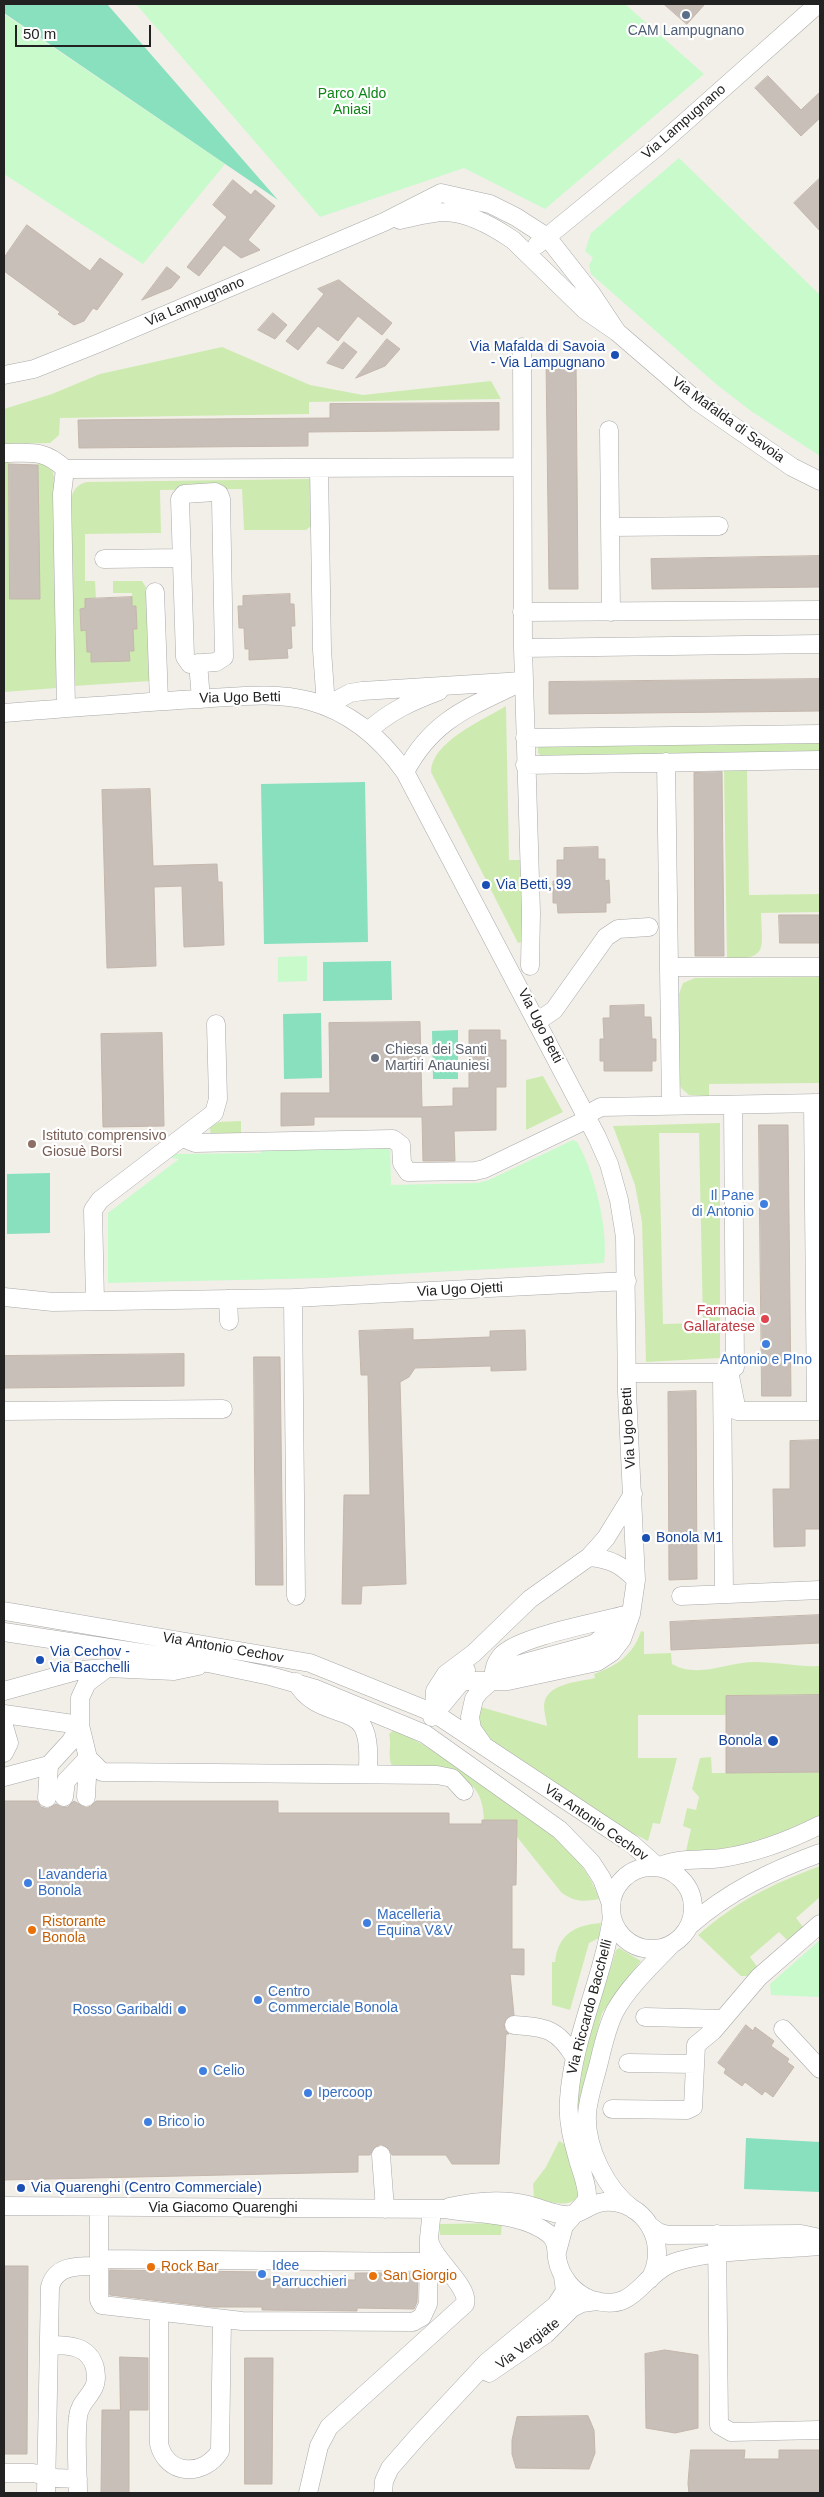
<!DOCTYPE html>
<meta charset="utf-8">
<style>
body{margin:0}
#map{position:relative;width:824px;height:2497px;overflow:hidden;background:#f2efe9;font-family:Helvetica,sans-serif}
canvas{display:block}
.frame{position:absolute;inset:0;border:5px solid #222;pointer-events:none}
.scale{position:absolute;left:15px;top:25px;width:136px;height:22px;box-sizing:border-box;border:2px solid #222;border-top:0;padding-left:6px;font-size:15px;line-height:18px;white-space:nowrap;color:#222;-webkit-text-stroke:4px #fff;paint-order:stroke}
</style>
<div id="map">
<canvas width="824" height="2497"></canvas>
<div class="frame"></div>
<div class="scale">50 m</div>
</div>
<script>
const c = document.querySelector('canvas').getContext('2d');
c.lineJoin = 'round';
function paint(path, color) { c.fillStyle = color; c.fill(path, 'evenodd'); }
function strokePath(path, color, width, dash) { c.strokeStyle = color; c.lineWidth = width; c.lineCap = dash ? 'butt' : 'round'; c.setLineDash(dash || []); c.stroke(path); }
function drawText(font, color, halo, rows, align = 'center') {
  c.font = font + ' Helvetica,sans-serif'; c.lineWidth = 4.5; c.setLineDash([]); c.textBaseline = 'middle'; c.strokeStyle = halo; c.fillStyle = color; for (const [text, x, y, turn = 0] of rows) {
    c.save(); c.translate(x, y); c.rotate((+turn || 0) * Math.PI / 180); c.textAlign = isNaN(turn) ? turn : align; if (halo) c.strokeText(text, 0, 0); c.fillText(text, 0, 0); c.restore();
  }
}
paint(new Path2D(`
 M222,347L310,385L363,395L491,381L501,399L309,402V414L60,418L59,435L50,443L4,444V409L52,394L100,374Z
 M38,461C47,462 53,468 54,477L57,688L4,692V462H9L10,599H39Z
 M310,479L311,526L306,530H244L242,489L160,490L161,533L85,534V581H95L96,598L85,599V608L80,609L81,630H86L87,652H91V662L130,661L129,651H134L133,629L137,628L136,606H132V593H113V581H142L147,589L150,681L74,686L71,500C72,491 77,484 87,482Z
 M506,706L509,860H522L525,941L518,943L431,772C431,742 483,720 506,706Z
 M820,743V753L541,756L538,753V748L540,746Z
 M724,769H747L749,895L820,894V912L761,913C762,950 769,958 727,960Z
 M820,977V1083L709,1084V1096L689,1095L681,1088L679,1080V994L683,983L695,978Z
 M543,1076L563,1112L526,1130V1080Z
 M241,1121V1136L211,1137L210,1127L219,1122Z
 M720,1123V1358L646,1362L642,1222L635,1185L613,1126ZM699,1133L703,1323L663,1324L659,1133Z
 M641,1631L644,1632V1654L671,1653L672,1664C698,1679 727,1662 755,1662C777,1662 798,1667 820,1666V1695L726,1696V1715H638V1758H677L660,1824L653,1823L648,1841L627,1830L483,1734L479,1730L477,1706L547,1726C546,1719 544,1712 544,1706C545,1683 579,1682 595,1678L594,1674C617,1666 633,1655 641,1631Z
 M394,1730C432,1747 464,1770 497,1795C535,1823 584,1851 599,1899C584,1902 573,1902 561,1892L517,1837V1820H484C483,1760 429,1780 392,1766C387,1756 392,1745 389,1734Z
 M711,1757L712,1773L820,1772V1815C780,1834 731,1853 686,1851L691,1829L683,1826L687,1808L696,1810L699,1797L692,1789L700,1758Z
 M820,1866V1897L796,1918L804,1928L789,1942L779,1932L750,1957L758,1968L748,1976H741L698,1935C739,1900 770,1885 820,1866Z
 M601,1923L599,1938L589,1943L570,2010L552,2005V1962H555C558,1934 575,1925 601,1923Z
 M619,1948L641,1961L602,2013L584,2083L598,2176L592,2178C587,2163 579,2146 577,2130C571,2076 601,2002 616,1950Z
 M559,2141L566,2145L579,2193C573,2211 548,2201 534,2198L533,2184L546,2167Z
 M502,2223L501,2235H440V2224Z`), '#cdebb0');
paint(new Path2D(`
 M136,4H625L704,74L545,209L464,168L320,217Z
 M4,14L225,164L143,264L4,174Z
 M679,158L820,295V456L751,411L716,384L591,274L589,265L593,258L585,251L591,233Z
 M307,956V981L278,982V957Z
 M573,1140L577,1142C594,1170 609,1231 604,1263L324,1278L108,1283V1213L179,1159L171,1158L176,1154L261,1153V1146L390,1144L391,1185L478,1183L489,1180Z
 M820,1940V1997L771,1995L770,1984Z`), '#c8facc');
paint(new Path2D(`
 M4,4H107L278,200L4,13Z
 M365,782L368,942L264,944L261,784Z
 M391,961L392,1000L323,1001V962Z
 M321,1013L322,1078L284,1079L283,1014Z
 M458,1030V1079H433L432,1031Z
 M50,1173V1233L7,1234V1174Z
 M746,2138L820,2142V2192L744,2189Z`), '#88e0be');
const building = new Path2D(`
 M664,4H705L687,24Z
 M768,76L801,110L820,92V118L801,136L755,88Z
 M820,178V231L794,203Z
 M233,180L251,195L255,190L275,206L248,240L260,250L241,258L224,245L199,276L187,267L227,217L213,205Z
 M27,225L90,271L100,258L123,274L97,310L93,308L84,321L74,325L58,314L60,312L4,271V258Z
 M167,267L180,277L171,288L142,300Z
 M339,280L392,323L382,335L358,316L338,341L318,326L298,350L286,341L324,294L318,289Z
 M273,313L287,325L275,339L258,330Z
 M387,339L400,349L385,366L356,378Z
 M344,342L357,352L343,369L327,363Z
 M576,358L578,589H549L546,359Z
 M499,403V430L308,432V446L79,448L78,420L330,418V404Z
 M9,464L38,465L40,599H10Z
 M820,556V587L652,589L651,559Z
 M290,594V604H294L295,626H291L292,648L287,649L288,658L249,660V649H245L244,628H239L238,606H243V596Z
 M132,597V606H136L137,629H133L134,651H129L130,661L91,662V652H87L86,630L81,631L80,609L85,608V599Z
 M820,679V711L549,714V682Z
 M722,772L724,956H695L694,773Z
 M150,789L153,866L217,864L218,882H222L224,945L184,947L182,886L154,887L156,966L107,968L102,790Z
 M598,847V859H605V881L609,880L610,903H606V912L558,913L557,903H553V881H557V860H564V848Z
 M779,915H820V943H780Z
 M644,1005V1017H651L652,1039H656V1061H652V1071H604V1061H600V1039H604L603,1018H610V1006Z
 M420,1022L422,1107L453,1106V1088H469V1030H500V1040H506V1087H496V1130L454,1131L455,1161H423L422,1117H314V1125L281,1126V1093H330L329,1023Z
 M162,1033L164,1126L103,1127L101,1034Z
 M759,1125H788L791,1396H762Z
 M413,1329V1340L490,1337V1331L525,1330L526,1370L491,1371V1366L415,1368L409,1377L400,1382L406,1584L362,1586L361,1604H342L344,1495H370L368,1375H361L359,1331Z
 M184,1354V1386L4,1388V1356Z
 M254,1357H280L283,1585H256Z
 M696,1391L697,1579L669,1580L668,1392Z
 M820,1440V1529H805V1546L774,1547L773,1489H790V1441Z
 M820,1615V1643L671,1650L670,1622Z
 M820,1695V1772L726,1773V1696Z
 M4,1801H37L41,1807L47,1809L56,1804L62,1807H68L74,1801L86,1808L91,1806L96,1801H278V1813H449V1824H482V1820H517L516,1885H512V1949H524V1975L510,1974L514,2015L506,2019L504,2024L505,2030L509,2034H506L499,2164H452L446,2155H392L389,2149L381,2144L375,2147L370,2155H358V2172L4,2180Z
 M746,2025L753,2031L755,2027L774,2041L771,2046L789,2059L787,2062L794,2067L773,2097L765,2091L762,2095L745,2082L742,2086L724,2073L726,2069L718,2063Z
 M4,2266H28L27,2454H4Z
 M110,2270L266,2272V2279H281L355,2280V2273H418L417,2302L414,2309L357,2308V2311L262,2310V2307H212L110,2295Z
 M665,2350L698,2355V2428L675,2433L646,2428L645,2354Z
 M120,2357L148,2358V2410H129V2493H101L102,2410H120Z
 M245,2358H273L272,2484H245Z
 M588,2416L594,2430L595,2453L589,2469L516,2468L512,2454V2440L517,2417Z
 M691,2450H745L744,2459H779V2450H820V2493H689L688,2484Z`);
paint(building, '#c7bfb8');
strokePath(building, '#c4b6ab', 1);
const minor = new Path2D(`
 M400,220C414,217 431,212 446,212C470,213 494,227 513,240L585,310L617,332L697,401L792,467L820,481
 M537,245L657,147L818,4
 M522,347L523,648L531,913L530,966
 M4,375L34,369L99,343L384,222L441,193L490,204L516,217L547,237L591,293L617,332
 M609,430L611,612
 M4,453C31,453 44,449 65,469L522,467
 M319,468L322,650L326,706
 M65,469L62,494L66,708
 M215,492L219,494L221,499L224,657L216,662L190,664L185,657L180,499L184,494Z
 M610,527L719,526
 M104,559L182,558
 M155,592L159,701
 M522,612L820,610
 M523,648L820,644
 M198,663L201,699
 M326,706L350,693L362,691L523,681
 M4,713C68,708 132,703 197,699C234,697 274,691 310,701C350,712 381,738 405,772L597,1137L609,1164L619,1200L625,1237L627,1392L636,1580L631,1614L622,1639L612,1652L597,1662L508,1681H462
 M368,731C390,711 412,701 439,691
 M525,738L820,734
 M666,762L671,1105
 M525,765L820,760
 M405,772C431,722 465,709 513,686
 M669,967H820
 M538,1021L554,1010L606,937L618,929L649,927
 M813,1103L816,1411
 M586,1115L601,1107L820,1103
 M183,1138L195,1143L393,1139L401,1145L402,1163L408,1172L475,1171L484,1169L588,1119
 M4,1297L53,1302L293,1298L627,1281
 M293,1298L296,1596
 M228,1299L229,1321
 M95,1301L93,1210L100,1200L214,1113L218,1099L216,1024
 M729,1371L737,1411H820
 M627,1373H726L735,1367L733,1105
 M722,1373L724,1594
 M4,1411L223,1409
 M589,1557C610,1559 621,1564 636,1580
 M681,1596L820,1590
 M4,1611L310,1663L434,1713L632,1844L658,1867
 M4,1632L208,1663L270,1676L316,1689L425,1734L560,1830L591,1862L602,1879L611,1904
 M198,1666L174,1671L107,1668L87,1683L80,1698V1725L88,1758L102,1772L437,1775L452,1778L464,1791
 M493,1679C494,1669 495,1663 502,1655C520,1636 601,1622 629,1614
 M296,1682C314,1715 352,1707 363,1727C370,1741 368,1760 368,1774
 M4,1691L80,1670L107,1668
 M434,1713L435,1691L446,1674L474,1653L530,1599L589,1557L606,1538L633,1494
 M4,1714L80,1725
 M432,1717L462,1681L466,1670
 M4,1726L9,1743L4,1753
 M482,1743L472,1729L470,1717L474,1699L479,1692L506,1668L594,1644L629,1616
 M4,1777L49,1765L71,1741L80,1725
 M64,1797L66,1781L88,1758
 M86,1797L88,1758
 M47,1798L49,1765
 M658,1867C678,1857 699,1861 722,1858C756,1853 790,1840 820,1825
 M611 1908a41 41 0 1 1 82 0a41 41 0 1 1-82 0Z
 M689,1926C729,1891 771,1871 820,1853
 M645,2017L723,2019
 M514,2025C546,2027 558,2029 575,2058
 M783,2029L820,2069
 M628,2063L695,2064
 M612,2109L687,2110L693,2107L696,2045L713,2031L759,1977L820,1924
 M381,2155L385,2209
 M4,2206L443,2209C477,2215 521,2212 549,2234C557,2241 556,2249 557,2258C560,2277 574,2294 592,2300C635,2313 640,2277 670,2264C708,2249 777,2250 820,2246
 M99,2207V2300L102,2305L242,2321L413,2322L422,2317L428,2304L429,2238L432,2209
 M449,2207C475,2201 501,2198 528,2205C540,2208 552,2214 565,2215C578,2217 590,2203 604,2202C645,2199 670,2244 650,2279
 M634,2210C607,2191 585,2148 587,2114C588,2097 595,2079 599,2062C603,2045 607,2027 615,2011C629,1986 652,1965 672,1944
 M650,2226L658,2232L668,2235L801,2234L820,2238
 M717,2234L719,2425L731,2432L820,2430
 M557,2252L564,2226L587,2200C588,2188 583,2175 579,2163C573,2142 567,2121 569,2099C573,2037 603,1979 612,1917
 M99,2259L429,2262
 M159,2312V2444C167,2476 204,2477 220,2451L222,2319
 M49,2345C68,2345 89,2345 95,2368C96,2375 97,2381 94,2387C89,2398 79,2404 78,2417C75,2442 78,2468 78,2493
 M489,2373L546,2334L572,2308L582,2303L597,2301
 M4,2473H33L56,2478L78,2479
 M46,2493L50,2287C56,2264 80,2266 99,2266
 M308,2493L319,2446L329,2427L465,2304C470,2287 435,2261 430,2243
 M383,2493L384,2481L390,2468L418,2436L487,2362L556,2305L565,2291L563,2276`);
strokePath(minor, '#a9a9a9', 19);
strokePath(minor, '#fff', 18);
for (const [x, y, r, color] of [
 [686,15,5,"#5c6f8a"],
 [615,355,5,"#1a4fb4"],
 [486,885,5,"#1a4fb4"],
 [375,1058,5,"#6b7280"],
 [32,1144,5,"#8d6e63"],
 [764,1204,5,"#3f7fe0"],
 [765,1319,5,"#e0444e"],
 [766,1344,5,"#3f7fe0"],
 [646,1538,5,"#1a4fb4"],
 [40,1660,5,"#1a4fb4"],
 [773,1741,6,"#1a4fb4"],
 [28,1883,5,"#3f7fe0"],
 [367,1923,5,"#3f7fe0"],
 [32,1930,5,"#e8710a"],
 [258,2000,5,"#3f7fe0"],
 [182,2010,5,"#3f7fe0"],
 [203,2071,5,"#3f7fe0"],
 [308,2093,5,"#3f7fe0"],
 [148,2122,5,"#3f7fe0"],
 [21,2188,5,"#1a4fb4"],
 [151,2267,5,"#e8710a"],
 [262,2274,5,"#3f7fe0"],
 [373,2276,5,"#e8710a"]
]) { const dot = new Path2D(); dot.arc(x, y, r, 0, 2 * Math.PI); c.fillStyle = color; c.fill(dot); strokePath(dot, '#fff', 2); }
drawText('14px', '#4e5e75', '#fff', [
 ["CAM Lampugnano",686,31]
]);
drawText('14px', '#0c8416', '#fff', [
 ["Parco Aldo",352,94],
 ["Aniasi",352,110]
]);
drawText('14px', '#222', '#fff', [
 ["Via Lampugnano",684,122,-41],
 ["Via Lampugnano",195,302,-23],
 ["Via Mafalda di Savoia",728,420,36],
 ["Via Ugo Betti",240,698,-1],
 ["Via Ugo Betti",540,1026,63],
 ["Via Ugo Ojetti",460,1290,-3],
 ["Via Ugo Betti",629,1428,-93],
 ["Via Antonio Cechov",223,1648,10],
 ["Via Antonio Cechov",596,1823,35],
 ["Via Riccardo Bacchelli",590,2007,-75],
 ["Via Giacomo Quarenghi",223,2208],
 ["Via Vergiate",528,2344,-37]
]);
drawText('14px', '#164399', '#fff', [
 ["Via Mafalda di Savoia",605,347,"right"],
 ["- Via Lampugnano",605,363,"right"],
 ["Via Betti, 99",496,885],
 ["Bonola M1",656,1538],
 ["Via Cechov -",50,1652],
 ["Via Bacchelli",50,1668],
 ["Bonola",762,1741,"right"],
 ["Via Quarenghi (Centro Commerciale)",31,2188]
], 'left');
drawText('14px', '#5b616d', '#fff', [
 ["Chiesa dei Santi",385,1050],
 ["Martiri Anauniesi",385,1066]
], 'left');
drawText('14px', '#785e54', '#fff', [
 ["Istituto comprensivo",42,1136],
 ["Giosuè Borsi",42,1152]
], 'left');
drawText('14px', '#366cbe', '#fff', [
 ["Il Pane",754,1196,"right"],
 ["di Antonio",754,1212,"right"],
 ["Antonio e PIno",766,1360,"center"],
 ["Lavanderia",38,1875],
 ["Bonola",38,1891],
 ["Macelleria",377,1915],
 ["Equina V&V",377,1931],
 ["Centro",268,1992],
 ["Commerciale Bonola",268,2008],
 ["Rosso Garibaldi",172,2010,"right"],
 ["Celio",213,2071],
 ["Ipercoop",318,2093],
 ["Brico io",158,2122],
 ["Idee",272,2266],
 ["Parrucchieri",272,2282]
], 'left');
drawText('14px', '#be3a42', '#fff', [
 ["Farmacia",755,1311],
 ["Gallaratese",755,1327]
], 'right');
drawText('14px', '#c56008', '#fff', [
 ["Ristorante",42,1922],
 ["Bonola",42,1938],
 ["Rock Bar",161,2267],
 ["San Giorgio",383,2276]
], 'left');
</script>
